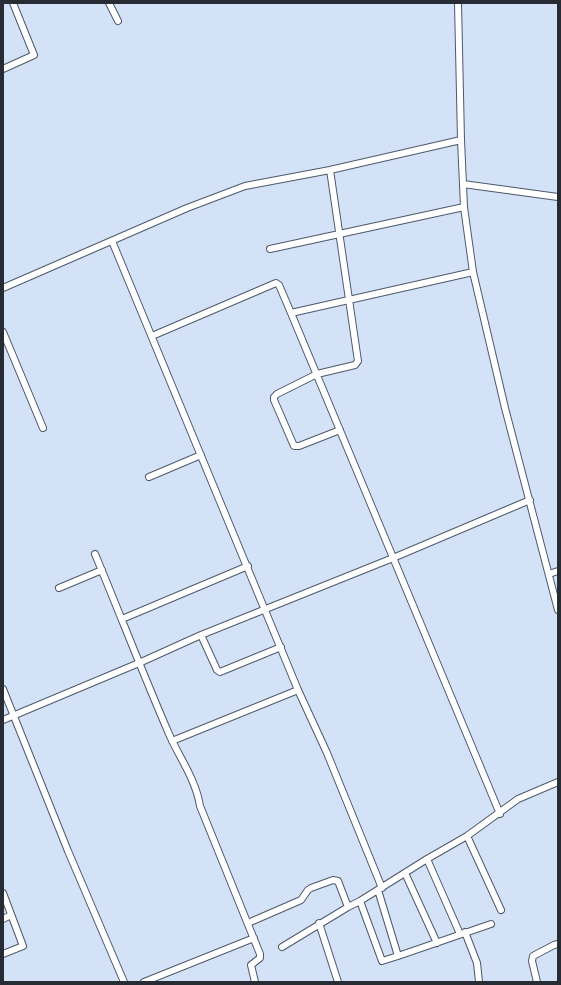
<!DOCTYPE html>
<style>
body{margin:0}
#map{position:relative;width:561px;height:985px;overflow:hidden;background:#d3e2f6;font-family:Rubik,sans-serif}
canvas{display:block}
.frame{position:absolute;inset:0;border:4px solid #272c34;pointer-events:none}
</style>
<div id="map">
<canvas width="561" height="985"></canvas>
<div class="frame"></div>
</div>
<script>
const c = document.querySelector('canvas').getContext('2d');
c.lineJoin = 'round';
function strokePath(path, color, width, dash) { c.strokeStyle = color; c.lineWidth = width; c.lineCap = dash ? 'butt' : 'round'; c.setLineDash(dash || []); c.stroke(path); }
const minor = new Path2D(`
 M109,3L118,21
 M458,3L461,140L464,207L473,272L505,408L558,610
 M3,69L34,55L13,3
 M330,170L358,361L355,365L317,374L277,394L274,397V400L294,446H299L340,430
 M463,184L558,197
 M112,241L298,690L327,753L382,888
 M270,249L464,207
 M473,272L291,313L500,814
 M3,288L187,208L245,186L330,170L461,140
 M3,332L43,428
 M152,336L276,283L279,285L291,313
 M149,477L201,455
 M95,554C120,614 143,674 169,734C179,757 196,780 200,806L260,954V958L251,965L255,982
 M549,574L558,571
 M59,588L102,570
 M122,619L248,566
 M201,635L217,670L220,672L281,647
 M3,689L68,851L124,982
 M3,720L139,663L201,635L393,558L530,500
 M172,741L298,690
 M467,836L501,910
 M427,859L460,934
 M405,873L437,943
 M378,890L398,956
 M3,893L23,946L3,954
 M360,901L382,961L398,956L491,924
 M3,919L11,915
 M248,923L301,900L308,890L311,888L333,880L338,881L348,907
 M319,923L338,982
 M465,932L477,963L479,982
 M282,947L348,907L360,901L427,859L467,836L518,799L558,782
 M144,982L254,938
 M537,982L532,961L533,956L554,945L558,944`);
strokePath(minor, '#4d596a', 8);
strokePath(minor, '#fff', 6);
</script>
